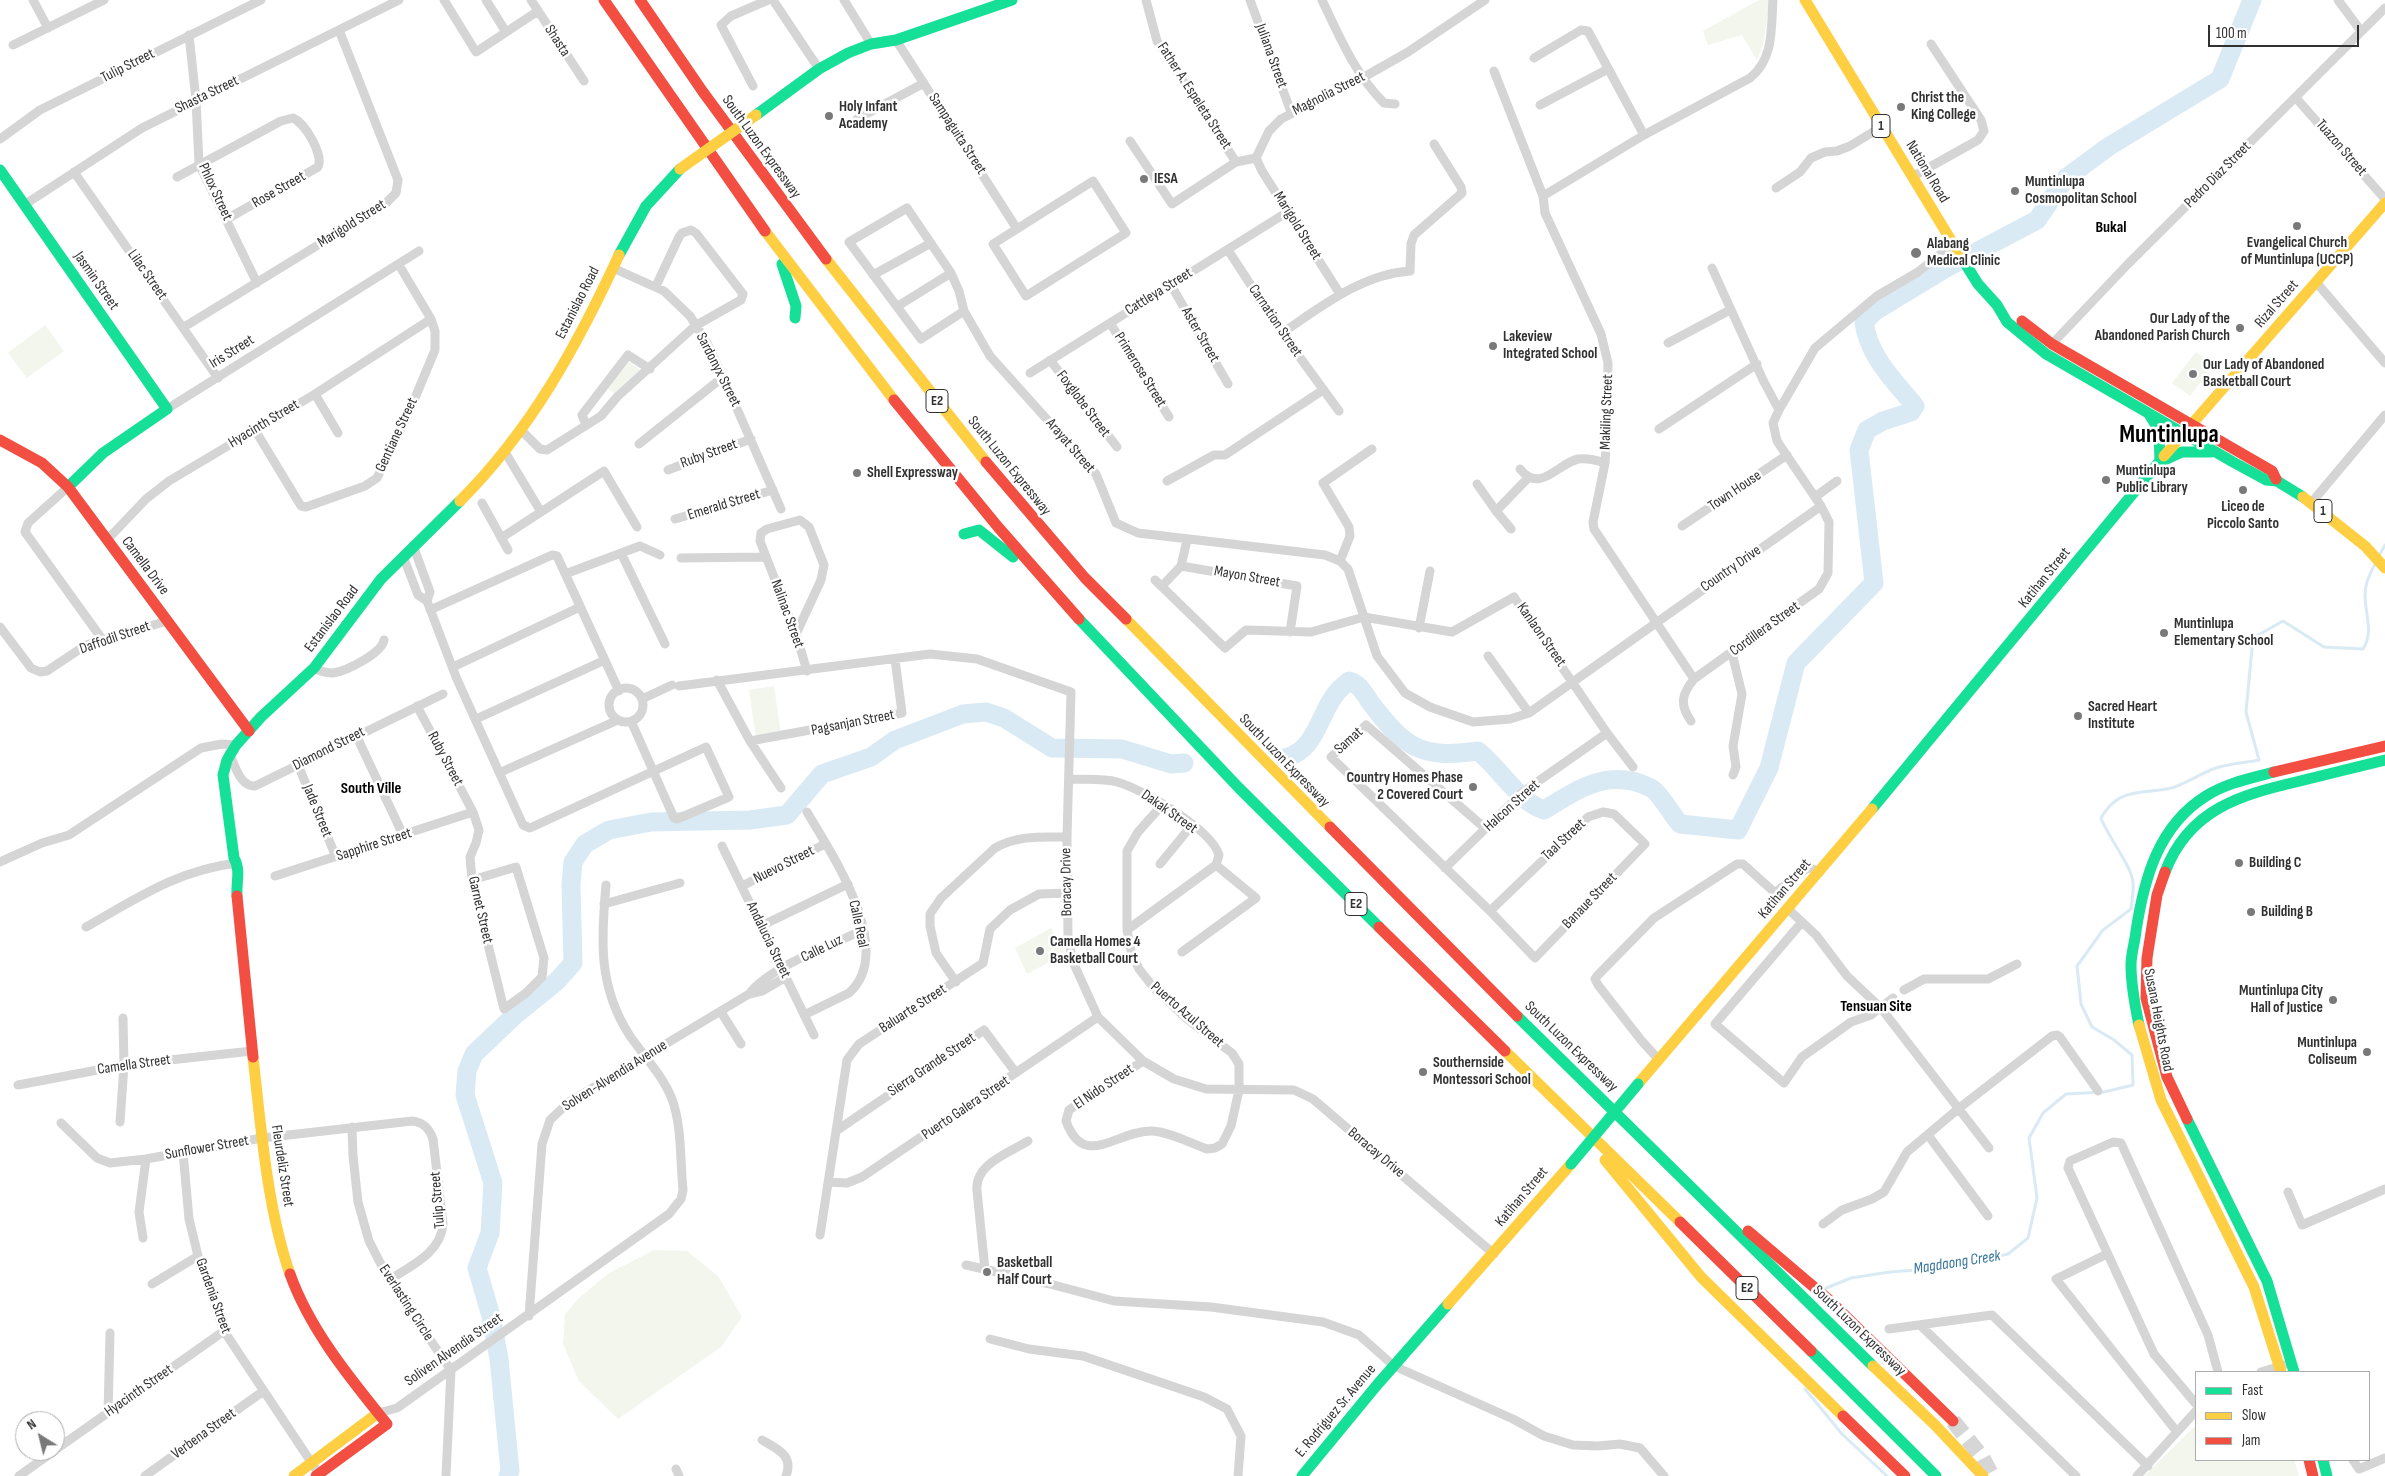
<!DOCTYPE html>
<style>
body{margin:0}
#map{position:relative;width:2385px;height:1476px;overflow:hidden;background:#fff;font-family:"Sofia Sans Condensed",sans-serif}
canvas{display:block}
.legend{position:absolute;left:2195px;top:1371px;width:175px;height:90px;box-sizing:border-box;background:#fff;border:1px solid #adadad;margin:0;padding:6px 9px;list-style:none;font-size:15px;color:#313131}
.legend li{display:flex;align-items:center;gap:10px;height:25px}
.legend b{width:25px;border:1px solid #adadad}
.north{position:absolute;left:15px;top:1411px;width:50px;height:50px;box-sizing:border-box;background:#fff;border:1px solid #adadad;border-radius:50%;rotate:324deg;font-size:14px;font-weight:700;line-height:20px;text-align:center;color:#313131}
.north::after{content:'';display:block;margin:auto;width:18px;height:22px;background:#797979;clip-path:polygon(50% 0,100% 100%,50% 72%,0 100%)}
.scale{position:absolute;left:2208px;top:25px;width:151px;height:22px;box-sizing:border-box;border:2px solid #313131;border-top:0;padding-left:6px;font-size:15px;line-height:18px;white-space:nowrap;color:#313131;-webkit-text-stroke:4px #fff;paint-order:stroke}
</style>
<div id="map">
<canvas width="2385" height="1476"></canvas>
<ul class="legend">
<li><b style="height:6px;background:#16e098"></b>Fast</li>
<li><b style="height:6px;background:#ffcf43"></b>Slow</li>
<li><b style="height:6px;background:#f24e42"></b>Jam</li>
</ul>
<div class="north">N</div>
<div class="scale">100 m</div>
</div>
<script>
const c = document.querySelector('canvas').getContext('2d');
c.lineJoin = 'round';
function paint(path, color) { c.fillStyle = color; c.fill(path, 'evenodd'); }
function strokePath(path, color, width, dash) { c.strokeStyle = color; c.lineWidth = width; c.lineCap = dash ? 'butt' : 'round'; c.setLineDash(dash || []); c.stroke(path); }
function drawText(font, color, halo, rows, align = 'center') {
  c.font = font + ' "Sofia Sans Condensed",sans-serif'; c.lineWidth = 5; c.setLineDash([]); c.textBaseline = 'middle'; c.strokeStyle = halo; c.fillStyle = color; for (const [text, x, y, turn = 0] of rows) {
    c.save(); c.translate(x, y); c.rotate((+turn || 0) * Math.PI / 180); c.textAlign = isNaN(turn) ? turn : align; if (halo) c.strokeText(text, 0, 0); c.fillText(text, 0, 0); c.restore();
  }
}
paint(new Path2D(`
 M1759,0H1770L1763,45L1757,60L1742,35L1708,45L1703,31Z
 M45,325L64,351L27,378L8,353Z
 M2196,352L2214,365L2190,396L2172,383Z
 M629,362L642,371L616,395L606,387Z
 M774,686L781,734L756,737L749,690Z
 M1051,928L1066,953L1027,974L1015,948Z
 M654,1250L687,1251L718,1276L742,1317L721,1347L618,1419L579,1381L563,1344L565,1314L580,1297L609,1273Z
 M2196,1425V1460H2294L2299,1476H2144Z`), '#f2f6ed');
strokePath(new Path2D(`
 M2380,554L2385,545
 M1824,1289L1851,1278L1890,1272L1942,1268L2008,1254L2028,1238L2037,1198L2029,1138L2043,1113L2066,1094L2104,1092L2133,1085L2132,1055L2114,1040L2092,1027L2081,1004L2077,966L2103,930L2131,909C2132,900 2134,890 2133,882C2131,865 2108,837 2101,818C2119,786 2142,795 2171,788C2181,786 2202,773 2213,769C2227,764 2244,763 2259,760L2246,712L2253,638L2283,621L2324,647L2363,649C2374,632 2365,614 2365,595C2365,583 2370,574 2375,564
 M1805,1389L1842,1434L1887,1476`), '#daeaf4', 3);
strokePath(new Path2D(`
 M1285,758C1317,750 1319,713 1337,692C1340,688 1345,685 1349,681C1361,685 1363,692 1370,702C1405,748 1420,759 1478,751C1500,768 1517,801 1544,810C1578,789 1609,767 1651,788C1659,792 1673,816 1680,824L1738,830L1769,768L1796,663L1874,583L1859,450L1867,430L1883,421L1911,412L1915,406C1894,381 1868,355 1864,322L1875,311L1946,268L2037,220L2066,178L2108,147L2220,79L2252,0
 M508,1476L510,1471L499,1359L491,1316L477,1268L490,1233L493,1183L465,1095L467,1071L474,1054L515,1015L557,981L573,963L571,885L573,862L585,844L609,830L651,822L750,820L787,815L822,774L871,757L895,740L963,714L986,712L1004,718L1052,748L1122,749L1171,764L1184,763`), '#daeaf4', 19);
strokePath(new Path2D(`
 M1953,1421L1982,1457L1992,1476`), '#d6d6d6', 16, [16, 8]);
strokePath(new Path2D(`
 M33,0L48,28
 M444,0L476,52L538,11
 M486,0L506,32
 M531,0L584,81
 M773,0L819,69
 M844,0L871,44
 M1146,0L1157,41L1236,162
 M1250,0L1291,112
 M1322,0C1339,36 1355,74 1384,103L1395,104
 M2338,0L2361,31
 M189,35L196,100L199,164L257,283
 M896,40L1017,229
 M13,45L104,0
 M1534,58L1581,30L1588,31L1644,135
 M1494,71L1543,196L1545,213L1601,334L1608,363L1607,428L1605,463L1593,522L1594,529L1694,679L1819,589L1828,573L1829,522L1821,506L1777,441L1773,423L1779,410L1815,348L1877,296L1918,272L1953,244
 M753,86L721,25L731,16L768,0
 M2296,98L2385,199
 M1540,105L1608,69
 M857,119L924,83
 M0,139L40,110L261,0
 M1130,141L1172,204L1236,162L1256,158L1269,131L1281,119L1364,77L1408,52L1485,0
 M1256,158L1262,171L1340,294
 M74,172L218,378
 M177,177L281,121L293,118C305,123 324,155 318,167L227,219
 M1912,177L1978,140L1984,131L1981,120L1931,44
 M1093,181L1126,233L1026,296L993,244Z
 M1776,188L1800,172L1811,158L1825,152L1837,151L1850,146L1881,127
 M1543,196L1644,135L1750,78C1774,59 1771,29 1773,0
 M24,205L142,128L399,0
 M1228,250L1282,333L1339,411
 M613,268L664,291L690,316L707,343L723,377L781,509
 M1712,268L1763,380L1779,410
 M873,275L931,243
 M2316,282L2385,363
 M1171,285L1228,384
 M898,306L951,273
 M964,311L921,339L849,242L907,208L951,273L959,291L964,311L990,356L1096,474L1116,523L1138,533L1325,555L1340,561L1348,569L1377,656L1405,693L1430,707L1473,722L1510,719L1529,713L1821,506
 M1110,323L1169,417
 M184,327L385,204L396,193L398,180L339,30
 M1282,333C1321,307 1362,274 1410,271L1411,244L1414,235L1462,193L1461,187L1434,144
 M1668,343L1730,310
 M2052,344L2127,265L2385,8
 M1050,360L1117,447
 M1030,373L1289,211
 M315,394L338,433
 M167,409L419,251
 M586,425L582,415L628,355L650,369
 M1659,429L1757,364
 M255,430L301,506L306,507L365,486L377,478L410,410L435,350V331L431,319L399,265
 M521,430L540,449L547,450L601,416L617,397L695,326L741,300L743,294L696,233L691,230L682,233L679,237L656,286
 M639,444L723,377
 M505,452L541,512
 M1520,469C1540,494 1557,464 1578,459C1587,458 1596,460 1605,463
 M668,470L751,439
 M1167,481L1214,455H1225L1323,390
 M1477,484L1496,511L1529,477
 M68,487L28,523L25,532L102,639
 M1815,497L1837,481
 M2312,502L2385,415
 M482,503L508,550
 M1496,511L1511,529
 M675,519L773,490
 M1682,526L1787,455
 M501,538L604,471L637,527
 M107,540L146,499L169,481L315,394L431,319
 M621,553L665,644
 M403,556L418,595L427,601L430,592L413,545
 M681,558L766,557
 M1340,561L1350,536L1349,527L1323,483L1372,449
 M1181,566L1297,586L1290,632
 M565,574L640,546L660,555
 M1155,580L1225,648L1246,630L1311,632L1364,617L1452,632L1514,597L1607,733L1633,767
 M1162,586L1181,566L1187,540
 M427,601L456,677L523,825L530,828L706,747L729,797L677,819L674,818L631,721
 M430,610L552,555L557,556L619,691
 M0,627L31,668L40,672L47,671L86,645L167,621
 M1419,628L1430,571
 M796,634L821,580L824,565L809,527L800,520L767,529L761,533L760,541L796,634L807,671
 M1732,653L1742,694L1733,746L1736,767L1733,775
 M1488,656L1529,713
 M453,667L580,607
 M314,669C320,671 327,673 333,673C347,671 382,653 384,640
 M717,680L750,741L781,788
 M679,686L930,654L977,659L1071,692L1067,837L1068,938L1073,962L1098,1017L1143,1061L1174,1079L1206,1089L1294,1090L1313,1099L1494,1254
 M609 705a17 17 0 1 1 34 0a17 17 0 1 1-34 0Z
 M642,699L672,685
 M417,706L473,812L479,830L476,843L470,857L472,880L504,1009L526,993L542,977L544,958L516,867L472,880
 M476,719L605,660
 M1691,721C1679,704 1682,694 1694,679
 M356,735L403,835
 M750,741L902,713L895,659
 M229,753C235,765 240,787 255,786L443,694
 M298,765L336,857
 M501,772L618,720
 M1070,779C1085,780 1102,778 1117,782C1143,789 1211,829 1219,855L1216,865L1256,898L1182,952
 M1486,829L1366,725L1331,757L1490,911L1535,958L1645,844L1614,814L1603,812L1588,817L1490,911
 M722,846L814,1035
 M0,862L42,843L69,835L201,748L222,744L235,745
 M1160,864L1192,825
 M1445,868L1523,792L1607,733
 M275,876L473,812
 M742,886L825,844
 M604,904L680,883
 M1788,909L1816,935L1847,976L1881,1008L1989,1148
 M1802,922L1715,1024L1784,1083L1802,1057L1851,1022L1871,1015L1893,998
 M761,926L848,884
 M86,927C137,898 178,870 237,863
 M1127,930L1216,865
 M956,982L936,953L930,926V914L941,898L995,848C1018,835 1041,837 1067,837
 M1904,990L1924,979H1988L2017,964
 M749,994C771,966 830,946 863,930
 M721,1012L741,1044
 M804,1015L849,993C897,950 831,853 807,812
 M1659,1060L1641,1040L1598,985L1595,979L1597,976L1654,918L1737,864H1743L1773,891H1777L1806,869L1811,868L1820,872
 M1143,1061L1069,1110L1066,1121C1084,1171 1117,1130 1152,1131C1170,1132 1190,1143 1207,1149L1215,1148L1222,1144L1231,1126L1239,1090V1064L1232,1053L1187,1019L1154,988L1139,969L1131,951L1127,930V851L1138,832L1163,804
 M18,1085L124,1065L252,1051
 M120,1122L124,1065L123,1018
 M61,1123L97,1158L110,1163L146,1159L262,1138L412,1121C423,1122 429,1128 433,1139L443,1224C441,1253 411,1266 389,1280
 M352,1127L353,1156L358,1202L369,1241L389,1280L451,1370L446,1476
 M836,1131L984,1030L1016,1073
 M1928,1135L1988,1216
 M183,1152L189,1219L198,1256L224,1331L319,1474
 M828,1182L847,1183L862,1177L1098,1017
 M2288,1192L2302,1225L2385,1189
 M1823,1224L1842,1210L1872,1199L1884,1192L1907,1152L1958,1109L2052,1036L2057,1035L2060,1037L2098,1091
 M820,1235L847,1060L859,1044L983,963L990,929L1010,910L1039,894L1068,893
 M143,1238L139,1212L146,1159
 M2107,1254L2056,1279L2177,1432
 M966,1265L1050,1284L1114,1301L1211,1307L1323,1322L1359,1335L1394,1366L1513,1419L1544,1436L1573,1445L1598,1446L1620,1444L1640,1448L1664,1476
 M985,1270L977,1191C974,1164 1009,1153 1028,1141
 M152,1284L198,1256
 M529,1316L542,1144L550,1120L569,1102L749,994L762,991L786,977
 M1921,1326L2076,1476
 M1889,1329L1992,1315L2148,1466
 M990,1339L1029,1349L1083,1356L1204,1397L1227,1409L1241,1436L1238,1476
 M2261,1372L2284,1365
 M2196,1404L2154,1354L2068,1168L2070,1161L2113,1142L2121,1143L2208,1335L2218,1372
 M108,1413L110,1333
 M378,1413L397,1408L669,1214L681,1199L683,1190C680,1161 682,1126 672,1099C663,1076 644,1056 630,1036C598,987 601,940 606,885
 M762,1440C777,1449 794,1455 786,1476
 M55,1450L224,1331
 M2353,1460L2359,1469L2385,1458
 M676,1469L679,1476
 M19,1476L54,1451
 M145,1476L262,1392
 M2137,1476L2196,1411`), '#d5d5d5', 9);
strokePath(new Path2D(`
 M756,115L819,69L848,53L871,44L896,40L1012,0
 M0,170L167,409L103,453L68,487
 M619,255L646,206L680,169
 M1963,260L1978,284L1997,305L2007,322L2046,354L2233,462L2266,480L2277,481L2303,497
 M782,264L796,306L795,318
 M2149,414L2159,430L2160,462L2182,452H2211
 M964,534L979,530L1013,557
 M1079,619L1239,788L1379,927
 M1872,809L2164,456
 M2165,872C2189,809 2240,795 2300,781C2328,774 2357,767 2385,760
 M237,896C236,883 241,870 234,858L223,775L227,760L236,745L261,717L314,668L381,579L460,501
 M1517,1016L1873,1366
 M2139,1025C2135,1006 2131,985 2131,965C2131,953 2135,942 2136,931C2144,879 2158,826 2206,796C2226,783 2252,778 2274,772
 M2187,1119L2267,1281L2294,1372
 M1811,1351L1936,1476
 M2323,1460L2327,1476
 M1302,1476L1377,1385L1448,1304`), '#16e098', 11);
strokePath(new Path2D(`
 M1805,0L1963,260
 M765,231L894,400
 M826,259L986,462
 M2164,456L2385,203
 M2303,497L2365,546L2385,568
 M460,501C531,430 577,346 619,255
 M1126,619L1330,827
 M2139,1025L2161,1100L2254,1287L2281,1372
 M1505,1051L1680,1222
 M253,1057C261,1127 267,1208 290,1274
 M1638,1084L1872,809
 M1605,1160L1701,1277L1843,1416
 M1448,1304L1571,1164
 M1873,1366L1935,1425L1983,1476
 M294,1476L378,1413`), '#ffcf43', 11);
strokePath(new Path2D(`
 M604,0L765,231
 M640,0L703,92L826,259
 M2022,321L2052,344L2272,471L2276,479
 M894,400L998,527L1079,619
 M0,440L42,463L68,487L249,731
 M986,462L1085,578L1126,619
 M2274,772L2385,746
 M1330,827L1517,1016
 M2165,872L2157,895L2147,958L2146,998L2167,1077L2187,1119
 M237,896L253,1057
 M1379,927L1505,1051
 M1680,1222L1811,1351
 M1748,1231L1828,1299L1953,1421
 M290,1274C310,1330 350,1378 387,1424L316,1476
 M1843,1416L1905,1476
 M2309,1460L2313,1476`), '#f24e42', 11);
strokePath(new Path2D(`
 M1571,1164L1638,1084`), '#16e098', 11);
strokePath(new Path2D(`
 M680,169L756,115`), '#ffcf43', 11);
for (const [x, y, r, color] of [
 [1901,107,5,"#797979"],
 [829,116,5,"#797979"],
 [1144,179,5,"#797979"],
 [2015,191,5,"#797979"],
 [2297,226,5,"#797979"],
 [1916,253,6,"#797979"],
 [2240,328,5,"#797979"],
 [1493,346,5,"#797979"],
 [2193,374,5,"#797979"],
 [857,473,5,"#797979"],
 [2106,480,5,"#797979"],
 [2243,490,5,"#797979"],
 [2164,633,5,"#797979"],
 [2078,716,5,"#797979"],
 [1473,787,5,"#797979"],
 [2239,863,5,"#797979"],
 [2251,912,5,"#797979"],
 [1040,951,5,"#797979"],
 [2333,1000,5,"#797979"],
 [2367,1052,5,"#797979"],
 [1423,1072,5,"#797979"],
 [987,1272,5,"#797979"]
]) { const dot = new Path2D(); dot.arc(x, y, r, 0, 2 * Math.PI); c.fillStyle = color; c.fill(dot); strokePath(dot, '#fff', 2); }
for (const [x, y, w] of [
 [1881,126,18],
 [937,401,22],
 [2323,511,18],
 [1356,904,22],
 [1747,1288,22]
]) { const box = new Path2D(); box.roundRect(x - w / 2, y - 11.5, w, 23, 4); c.fillStyle = '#fff'; c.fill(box); strokePath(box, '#313131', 1); }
drawText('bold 14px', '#313131', null, [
 ["1",1881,126],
 ["E2",937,401],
 ["1",2323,511],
 ["E2",1356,904],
 ["E2",1747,1288]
]);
drawText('15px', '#313131', '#fff', [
 ["Shasta",557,41,57],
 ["Juliana Street",1271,56,70],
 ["Tulip Street",128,66,-27],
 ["Magnolia Street",1329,94,-27],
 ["Shasta Street",207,95,-26],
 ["Father A. Espeleta Street",1194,96,57],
 ["Sampaguita Street",957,134,57],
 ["South Luzon Expressway",761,147,54],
 ["Tuazon Street",2341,148,49],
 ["National Road",1927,172,59],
 ["Pedro Diaz Street",2218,175,-45],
 ["Rose Street",279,190,-30],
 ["Phlox Street",215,192,65],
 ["Marigold Street",352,224,-32],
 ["Marigold Street",1297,226,58],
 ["Lilac Street",147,275,55],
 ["Jasmin Street",96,281,55],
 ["Cattleya Street",1159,292,-32],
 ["Estanislao Road",578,303,-63],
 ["Rizal Street",2277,304,-49],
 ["Carnation Street",1275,321,56],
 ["Aster Street",1200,335,60],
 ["Iris Street",232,352,-32],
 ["Sardonyx Street",718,370,63],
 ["Primerose Street",1140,370,58],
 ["Foxglobe Street",1083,404,53],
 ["Makiling Street",1607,412,-88],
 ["Hyacinth Street",264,424,-31],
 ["Gentiane Street",397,435,-65],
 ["Arayat Street",1070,446,49],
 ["Ruby Street",709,454,-20],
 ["South Luzon Expressway",1009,466,51],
 ["Town House",1735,491,-34],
 ["Emerald Street",724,505,-17],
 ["Camella Drive",145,566,53],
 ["Country Drive",1731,569,-35],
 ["Mayon Street",1247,577,10],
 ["Katihan Street",2045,578,-51],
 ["Nalinac Street",787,614,70],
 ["Estanislao Road",332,619,-53],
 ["Cordillera Street",1765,629,-36],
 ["Kanlaon Street",1541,635,55],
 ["Daffodil Street",115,638,-19],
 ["Pagsanjan Street",853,723,-11],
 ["Samat",1349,741,-42],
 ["Diamond Street",329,749,-27],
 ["Ruby Street",445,759,62],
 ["South Luzon Expressway",1284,761,46],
 ["Halcon Street",1512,806,-42],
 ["Jade Street",317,811,68],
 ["Dakak Street",1169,812,35],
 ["Taal Street",1564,840,-43],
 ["Sapphire Street",374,845,-18],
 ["Nuevo Street",784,865,-27],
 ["Boracay Drive",1067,882,-91],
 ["Katihan Street",1785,889,-50],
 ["Banaue Street",1590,901,-46],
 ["Garnet Street",480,910,77],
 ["Calle Real",858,924,78],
 ["Andalucia Street",768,940,64],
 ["Calle Luz",822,949,-26],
 ["Baluarte Street",913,1009,-33],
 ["Puerto Azul Street",1187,1015,41],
 ["Susana Heights Road",2158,1020,79],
 ["South Luzon Expressway",1571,1047,44],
 ["Camella Street",134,1065,-8],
 ["Sierra Grande Street",932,1065,-34],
 ["Solven-Alvendia Avenue",615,1076,-32],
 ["El Nido Street",1104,1087,-34],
 ["Puerto Galera Street",966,1108,-34],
 ["Sunflower Street",207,1148,-10],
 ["Boracay Drive",1376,1153,40],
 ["Fleurdeliz Street",282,1166,81],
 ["Katihan Street",1522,1197,-50],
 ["Tulip Street",438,1200,-95],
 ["Gardenia Street",213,1296,70],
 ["Everlasting Circle",406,1303,57],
 ["South Luzon Expressway",1859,1331,44],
 ["Soliven Alvendia Street",454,1350,-35],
 ["Hyacinth Street",139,1391,-35],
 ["E. Rodriguez Sr. Avenue",1336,1411,-50],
 ["Verbena Street",204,1434,-36]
]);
drawText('bold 15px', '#313131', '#fff', [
 ["Christ the",1911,98],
 ["King College",1911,115],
 ["Holy Infant",839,107],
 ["Academy",839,124],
 ["IESA",1154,179],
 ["Muntinlupa",2025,182],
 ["Cosmopolitan School",2025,199],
 ["Evangelical Church",2297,243,"center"],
 ["of Muntinlupa (UCCP)",2297,260,"center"],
 ["Alabang",1927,244],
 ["Medical Clinic",1927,261],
 ["Our Lady of the",2230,319,"right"],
 ["Abandoned Parish Church",2230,336,"right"],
 ["Lakeview",1503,337],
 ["Integrated School",1503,354],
 ["Our Lady of Abandoned",2203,365],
 ["Basketball Court",2203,382],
 ["Muntinlupa",2116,471],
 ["Public Library",2116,488],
 ["Shell Expressway",867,473],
 ["Liceo de",2243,507,"center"],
 ["Piccolo Santo",2243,524,"center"],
 ["Muntinlupa",2174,624],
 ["Elementary School",2174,641],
 ["Sacred Heart",2088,707],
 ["Institute",2088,724],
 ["Country Homes Phase",1463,778,"right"],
 ["2 Covered Court",1463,795,"right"],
 ["Building C",2249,863],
 ["Building B",2261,912],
 ["Camella Homes 4",1050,942],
 ["Basketball Court",1050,959],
 ["Muntinlupa City",2323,991,"right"],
 ["Hall of Justice",2323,1008,"right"],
 ["Muntinlupa",2357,1043,"right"],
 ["Coliseum",2357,1060,"right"],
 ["Southernside",1433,1063],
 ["Montessori School",1433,1080],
 ["Basketball",997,1263],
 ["Half Court",997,1280]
], 'left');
drawText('bold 16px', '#000', '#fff', [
 ["Bukal",2111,228],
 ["South Ville",371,789],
 ["Tensuan Site",1876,1007]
]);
drawText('italic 16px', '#37749b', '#fff', [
 ["Magdaong Creek",1957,1263,-9]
]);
drawText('bold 25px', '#000', '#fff', [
 ["Muntinlupa",2169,436]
]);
</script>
